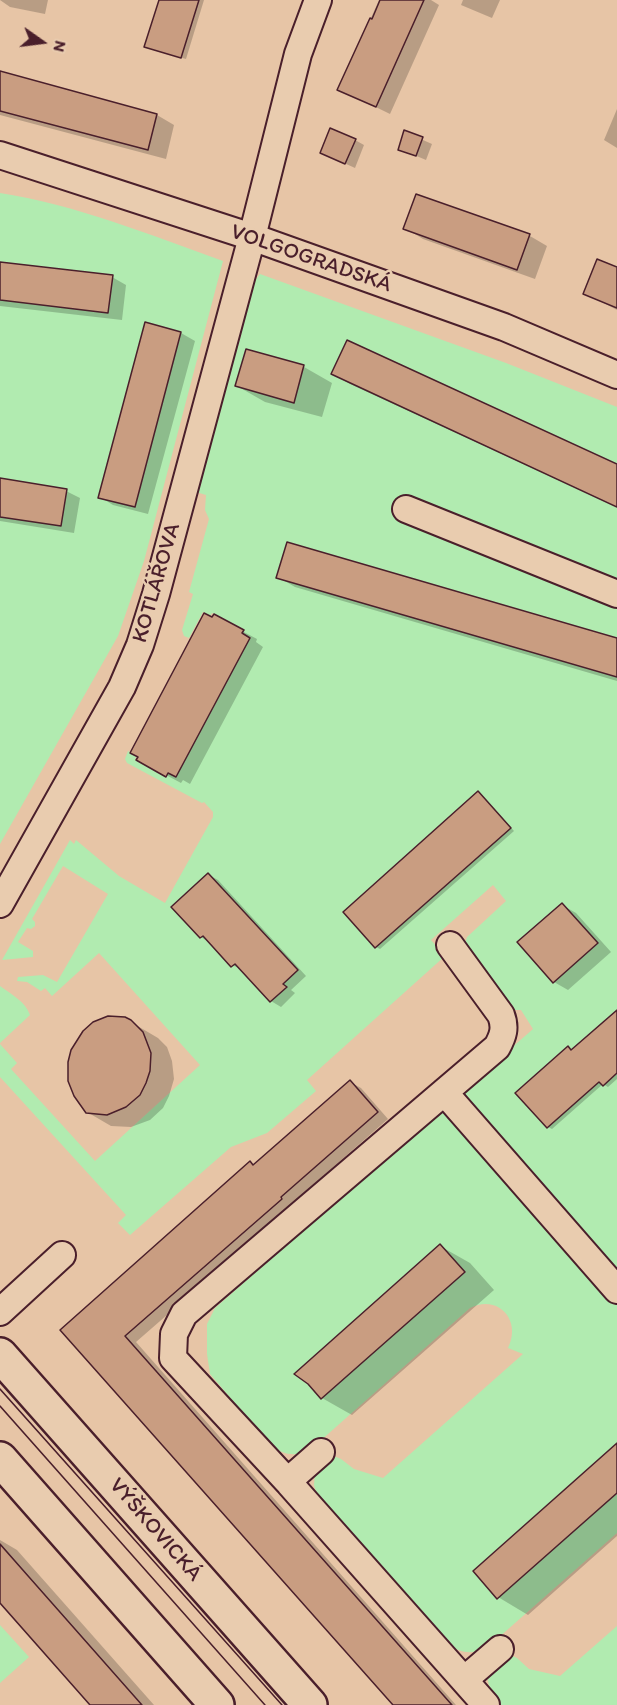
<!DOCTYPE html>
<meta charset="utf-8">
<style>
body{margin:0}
#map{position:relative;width:617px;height:1705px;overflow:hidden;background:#e7c5a6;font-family:Itim,sans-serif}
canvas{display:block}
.north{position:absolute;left:12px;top:12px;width:60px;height:60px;-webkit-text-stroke:4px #e9ccaf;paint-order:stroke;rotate:104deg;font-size:16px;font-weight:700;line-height:24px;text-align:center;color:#4a1f2b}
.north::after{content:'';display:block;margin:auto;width:21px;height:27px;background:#4a1f2b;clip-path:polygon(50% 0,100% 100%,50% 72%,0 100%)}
</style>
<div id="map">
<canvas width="617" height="1705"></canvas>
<div class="north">N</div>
</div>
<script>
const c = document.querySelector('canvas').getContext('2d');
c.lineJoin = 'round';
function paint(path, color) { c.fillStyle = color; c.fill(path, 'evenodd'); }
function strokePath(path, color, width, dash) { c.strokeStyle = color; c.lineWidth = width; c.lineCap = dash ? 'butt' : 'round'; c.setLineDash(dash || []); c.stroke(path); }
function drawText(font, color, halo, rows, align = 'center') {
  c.font = font + ' Itim,sans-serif'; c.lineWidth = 5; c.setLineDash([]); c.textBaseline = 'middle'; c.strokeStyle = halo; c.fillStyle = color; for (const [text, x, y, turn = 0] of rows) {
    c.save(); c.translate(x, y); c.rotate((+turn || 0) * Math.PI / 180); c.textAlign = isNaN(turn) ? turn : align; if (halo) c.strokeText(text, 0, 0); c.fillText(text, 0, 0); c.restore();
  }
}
paint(new Path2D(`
 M0,193C77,205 150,235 223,261L144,561L118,636L0,844Z
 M260,274L506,363L617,407V1533L489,1646C474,1655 462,1654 447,1644L318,1498L314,1485L315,1473L331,1458L336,1457L341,1459L354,1469L383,1478L523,1354L508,1348C522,1320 498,1294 470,1308L310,1450C295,1457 284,1455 271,1446L210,1374L207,1354V1324L215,1308L533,1029L521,1010H511L462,952L467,937L506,901L493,885L431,940L445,956L307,1080L316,1091L267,1133L231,1147L130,1235L118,1223L126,1215L0,1077V1044L17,1063L11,1069L95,1161L200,1065L99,953L52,996L45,988L41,991L27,982L17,981L18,977L43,975L57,982L108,894L63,866L32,919L35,922V926L31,929L27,928L18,942L33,951V957L2,960L70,840L74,844L76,840L119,876L165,903L213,817V812L204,802L202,803L127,763L125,759L128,751L137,756L135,759L144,764L235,662L248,637L241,632L242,629L233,624L231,627L221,621L222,618L212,613L210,616L203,612L189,638L184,636L182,630L193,594L189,592L209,519L205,510L206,495L196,492L250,287Z
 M0,986C12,995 25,1001 30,1015L0,1043Z
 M0,1625L29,1657L0,1683Z
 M617,1626V1705H500C492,1696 489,1688 487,1676L510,1655L517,1658L529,1669L560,1676Z`), '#b1ebb0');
paint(new Path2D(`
 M0,0H48L45,14L10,7Z
 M160,0H204L186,59L150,49Z
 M379,0H431L439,5L390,114L339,89Z
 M463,0H500L492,18L461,5Z
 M0,73L157,115L174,125L166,159L0,115Z
 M617,109V148L604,140Z
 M405,132L432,144L426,160L400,149Z
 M355,140L364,145L355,168L322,153Z
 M417,196L530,236L547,246L535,279L423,239L405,228Z
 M0,264L112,277L126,285L122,320L0,306Z
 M617,269V310L585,293Z
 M146,324L181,333L195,341L148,514L113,505L100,497Z
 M247,351L304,367L332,383L322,417L265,402L237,386Z
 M333,374L617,466V507L350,384Z
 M0,480L66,491L80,498L74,533L0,521Z
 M278,577L617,639V681L295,587Z
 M214,616L257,639L256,642L263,647L190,784L183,780L181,783L138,760Z
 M479,793L514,831L380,949L376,947L345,912Z
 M209,875L218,880L306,976L291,990L295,993L281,1007L271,1001L243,970L232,965L210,943L201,937Z
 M562,905L576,913L611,952L568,990L554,982Z
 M617,1012V1079L608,1087L603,1084L552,1129L548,1127L568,1048L573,1051Z
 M124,1018L158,1038L167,1047L172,1061L174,1079L169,1096L163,1108L150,1120L131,1127L111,1126L87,1112Z
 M350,1082L361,1088L388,1119L291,1204L292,1206L136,1342L456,1705H395L63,1330Z
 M440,1246L470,1263L494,1290L352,1415L322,1398L309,1383Z
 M617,1445V1536L528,1615L498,1597Z
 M0,1540L17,1550L154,1705H93L0,1600Z`), '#0003');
const building = new Path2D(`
 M159,0H199L181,58L144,47Z
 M380,0H424L376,107L337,90L370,18L372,19Z
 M0,71L157,114L148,150L0,111Z
 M330,128L356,139L345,164L320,153Z
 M404,130L423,137L416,156L398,150Z
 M416,194L530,234L517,270L403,229Z
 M597,259L617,267V308L583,294Z
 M0,262L113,275L108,313L0,300Z
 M145,322L181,332L135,507L98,498Z
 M347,340L617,464V507L331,374Z
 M246,349L304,365L294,403L235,386Z
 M0,478L67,489L61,526L0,517Z
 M287,542L617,638V677L276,578Z
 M204,613L212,617L214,614L244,630L242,633L250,638L176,777L168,773L166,777L136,760L138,757L130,753Z
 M478,791L511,828L375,948L343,912Z
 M208,873L298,970L283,984L287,987L270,1002L235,964L231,967L203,936L200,938L171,907Z
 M562,903L598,943L553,983L517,942Z
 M617,1010V1073L603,1086L599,1082L547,1128L515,1093L568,1046L571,1050Z
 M108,1016L125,1017L131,1020L143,1032L151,1053L150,1071L146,1083L140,1095L126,1107L107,1115L86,1113L74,1096L68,1081V1062L71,1050L83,1031L93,1022Z
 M350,1080L378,1112L281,1197L282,1199L125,1336L452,1705H393L60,1330L250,1161L253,1165Z
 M440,1244L465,1272L321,1399L308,1384L294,1374Z
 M617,1443V1493L497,1599L473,1571Z
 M0,1544L29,1577L142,1705H90L0,1603Z`);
paint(building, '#c99d81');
strokePath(building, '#4a1f2b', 1.5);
const street = new Path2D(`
 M0,155L252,237L504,327L617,375
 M406,509L617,594
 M0,904L122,687L140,645L156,594L252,237L298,54L318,0
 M450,945L501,1015C506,1028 503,1036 497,1047L184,1314L174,1334L173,1358L289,1483L486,1705
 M444,1092L617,1290
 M0,1312L62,1255
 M288,1481L321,1452
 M464,1680L500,1649`);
const secondary = new Path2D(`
 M0,1355L310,1705
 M0,1459L217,1705`);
strokePath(street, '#4a1f2b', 30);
strokePath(secondary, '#4a1f2b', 38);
strokePath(street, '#e9ccaf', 26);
strokePath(secondary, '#e9ccaf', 33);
strokePath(new Path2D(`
 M0,1389L282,1705
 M0,1406L265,1705`), '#4a1f2b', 1.5);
drawText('22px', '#4a1f2b', '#e9ccaf', [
 ["VOLGOGRADSKÁ",311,259,19],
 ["KOTLÁŘOVA",157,583,-74],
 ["VÝŠKOVICKÁ",155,1530,49]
]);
</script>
